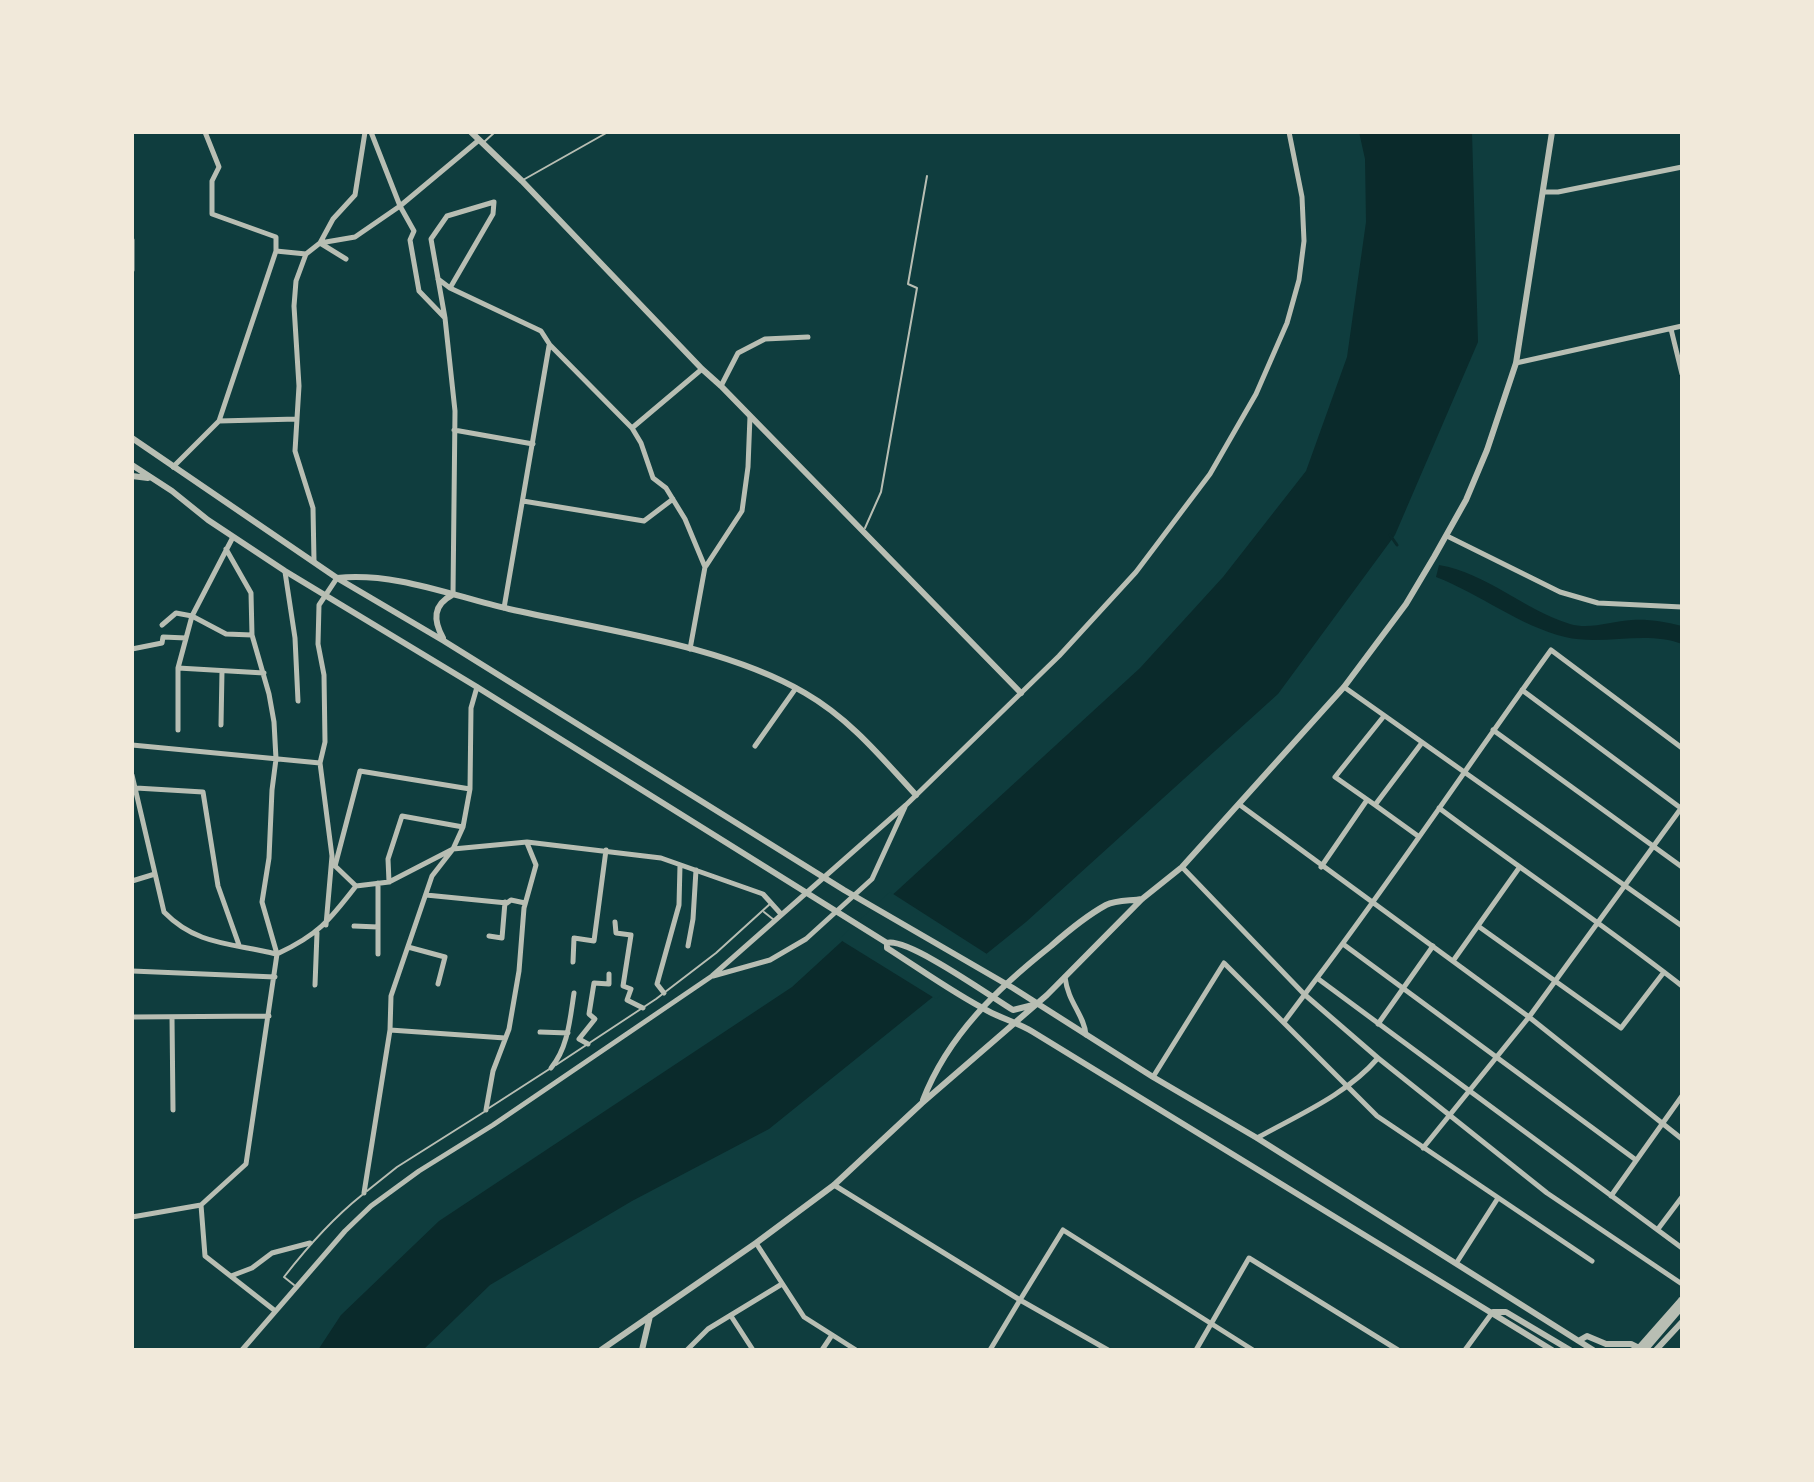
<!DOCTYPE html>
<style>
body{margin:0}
#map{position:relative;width:1814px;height:1482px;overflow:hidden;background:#0f3d3e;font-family:"Open Sans",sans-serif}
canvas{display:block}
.frame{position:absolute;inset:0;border:134px solid #f1e9da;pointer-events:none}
</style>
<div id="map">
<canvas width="1814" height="1482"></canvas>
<div class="frame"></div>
</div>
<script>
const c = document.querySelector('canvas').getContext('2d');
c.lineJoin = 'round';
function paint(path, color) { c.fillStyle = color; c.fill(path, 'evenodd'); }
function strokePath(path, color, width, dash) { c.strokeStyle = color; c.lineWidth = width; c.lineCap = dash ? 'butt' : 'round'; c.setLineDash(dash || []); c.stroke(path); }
paint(new Path2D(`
 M1359,132H1472L1478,342L1395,535L1278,694L1026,922L769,1129L632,1201L490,1285L423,1350H318L341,1315L439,1221L792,987L1140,668L1223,577L1306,471L1347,357L1366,222L1365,159Z
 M1439,565C1487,573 1524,610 1570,624C1590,630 1612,621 1632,620C1649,619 1666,622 1682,626V644C1646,630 1603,646 1565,637C1520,626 1480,594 1436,577Z`), '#0a2a2b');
paint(new Path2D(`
 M890,892L990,956L936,999L839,939Z`), '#0f3d3e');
strokePath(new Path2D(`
 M1390,535L1397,545`), '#0a2a2b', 3);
strokePath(new Path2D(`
 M484,142L495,132
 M523,180L608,132
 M865,528L881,492L917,288L908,284L927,176
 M764,912L774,920
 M556,1065L656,999L716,953L771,903
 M489,1108L551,1068
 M367,1191L397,1167L484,1112
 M294,1285L284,1277C308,1246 332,1219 362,1195`), '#b8beb3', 2);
strokePath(new Path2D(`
 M371,132L400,206L414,231L410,240L419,291L445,318
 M1544,192H1558L1682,167
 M132,240V270
 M276,251L306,254
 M346,259L320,243L333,219L355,195L365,132
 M438,279L450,288L541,331L550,345L632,428L641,443L653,478L666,488L685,519L705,567L690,649
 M450,288L493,214L494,202L447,216L431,239L445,318L455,411L453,594
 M1671,329L1682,374
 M1516,363L1682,326
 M721,386L738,353L765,339L808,337
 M219,421L297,419
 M632,428L702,369
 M454,430L533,444
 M173,467L219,421L276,251V237L212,214V181L219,167L205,132
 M523,501L644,521L673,499
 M1447,536L1560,592L1598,603L1682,607
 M226,549L251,593L252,635L269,694L274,722L276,759L272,790L269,858L262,902L277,954L246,1164L201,1205L205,1256L274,1310
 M314,561L313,508L295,451L299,386L294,306L296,281L306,254L320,243L355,237L400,206L479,140
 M706,566L742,511L748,467L750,416
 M285,572L295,638L298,701
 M504,608L549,346
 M162,625L176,613L192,616L226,634L252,635
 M132,649L162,643L163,637L186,638
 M178,668L264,673
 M1344,687L1682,926
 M1522,690L1682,809
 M221,725L222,671
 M178,730V668L192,616L233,537
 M1493,730L1682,867
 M132,745L320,763
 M755,746L796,688
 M1682,748L1551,650C1472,759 1398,871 1317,978L1682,1248
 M132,775L164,912C197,946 233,943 276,954
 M136,788L203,792L218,886L239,945
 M1240,805L1529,1017L1682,1139
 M1375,805L1335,777L1384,716
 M1439,808C1519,868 1603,924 1682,986
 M1418,836L1375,805L1421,744
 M333,864L356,886
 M335,866L360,771L470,789
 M1182,867L1304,994L1378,1058L1547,1193L1682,1284
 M1321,867L1367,800
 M132,881L155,874
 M389,882L388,859L402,816L463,827
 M426,895L507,903L511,900L525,903
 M615,922L616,933L631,935L623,986L631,989L627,1000L643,1008
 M326,925L332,856L320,763L325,742L324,675L318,644L319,605L337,578
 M354,926L378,927
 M1478,926L1621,1028L1664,972
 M489,936L502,938L505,902
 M1343,944L1636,1160
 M688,946L693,919L696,870
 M408,947L445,957L438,984
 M277,954C318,935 329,921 356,886L389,882L453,849L527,842L661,858L763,894L781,914
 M378,954V883
 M1453,961L1519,868
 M573,962L574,938L594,941L606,850
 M132,971L275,977
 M713,976L770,960L806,939L872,879L905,807
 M1065,977C1068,1003 1084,1014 1086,1035
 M315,985L317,933
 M664,993L657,984L679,905L680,865
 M133,1017L269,1016
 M172,1017L173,1110
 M1284,1022L1317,978
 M1378,1024L1433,946
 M390,1030L505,1038
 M540,1032L568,1033
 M588,1044L579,1039L595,1019L589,1014L594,983L609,984V974
 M551,1068C568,1048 570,1019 574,993
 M1153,1077L1224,963L1377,1116L1592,1261
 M486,1110L493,1071L509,1029L519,971L524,908L536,865L527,843
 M1257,1138C1300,1114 1346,1095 1378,1058
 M1423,1148L1529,1017L1682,807
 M834,1185L1020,1300L990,1350
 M364,1193L390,1030L391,996L432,876L453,849L463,827L470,789L471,708L477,687
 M1611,1196L1682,1096
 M132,1217L201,1205
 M1658,1229L1682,1197
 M756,1243L804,1317L856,1350
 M1457,1262L1498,1198
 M231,1276L252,1268L272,1253L310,1243
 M731,1316L753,1350
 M242,1350L345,1231L371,1206L419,1171L493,1125L712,976L906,805L1059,656L1136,572L1210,474L1256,394L1287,323L1299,280L1304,241L1302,197L1289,132
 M687,1350L708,1329L782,1284
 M822,1350L832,1335
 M1108,1350L1020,1300L1063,1230L1253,1350
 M1196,1350L1249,1258L1398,1350
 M1465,1350L1492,1313`), '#b8beb3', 5);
strokePath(new Path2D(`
 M471,132L522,181L702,369L721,386L1021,693
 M132,438L337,578L444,641L844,890L1013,988L1153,1077L1257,1138L1593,1350
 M132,465L172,491L208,520L285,571L477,687L887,943V948C920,969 953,993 988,1011C1003,1019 1018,1023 1033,1032L1552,1350
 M132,476L148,478
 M337,578C396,572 452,596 509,609C602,630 723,645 805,693C850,719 881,757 916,795
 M443,638C433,620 433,605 452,595
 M887,943C907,937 990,996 1013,1010L1033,1005
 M923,1100C948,1035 998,988 1051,946C1068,931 1086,916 1106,905C1116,900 1131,901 1142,899
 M1493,1312H1506L1570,1350
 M1580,1340L1587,1336L1606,1344H1631L1639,1348
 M601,1350L756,1243L834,1185L922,1103L1047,995L1142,899L1182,867L1344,687L1406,604L1434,557L1466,500L1487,450L1516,363L1552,132
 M642,1350L650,1316
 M1637,1350L1682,1299
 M1645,1350L1681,1308V1300
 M1656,1350L1682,1322`), '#b8beb3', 6);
</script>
